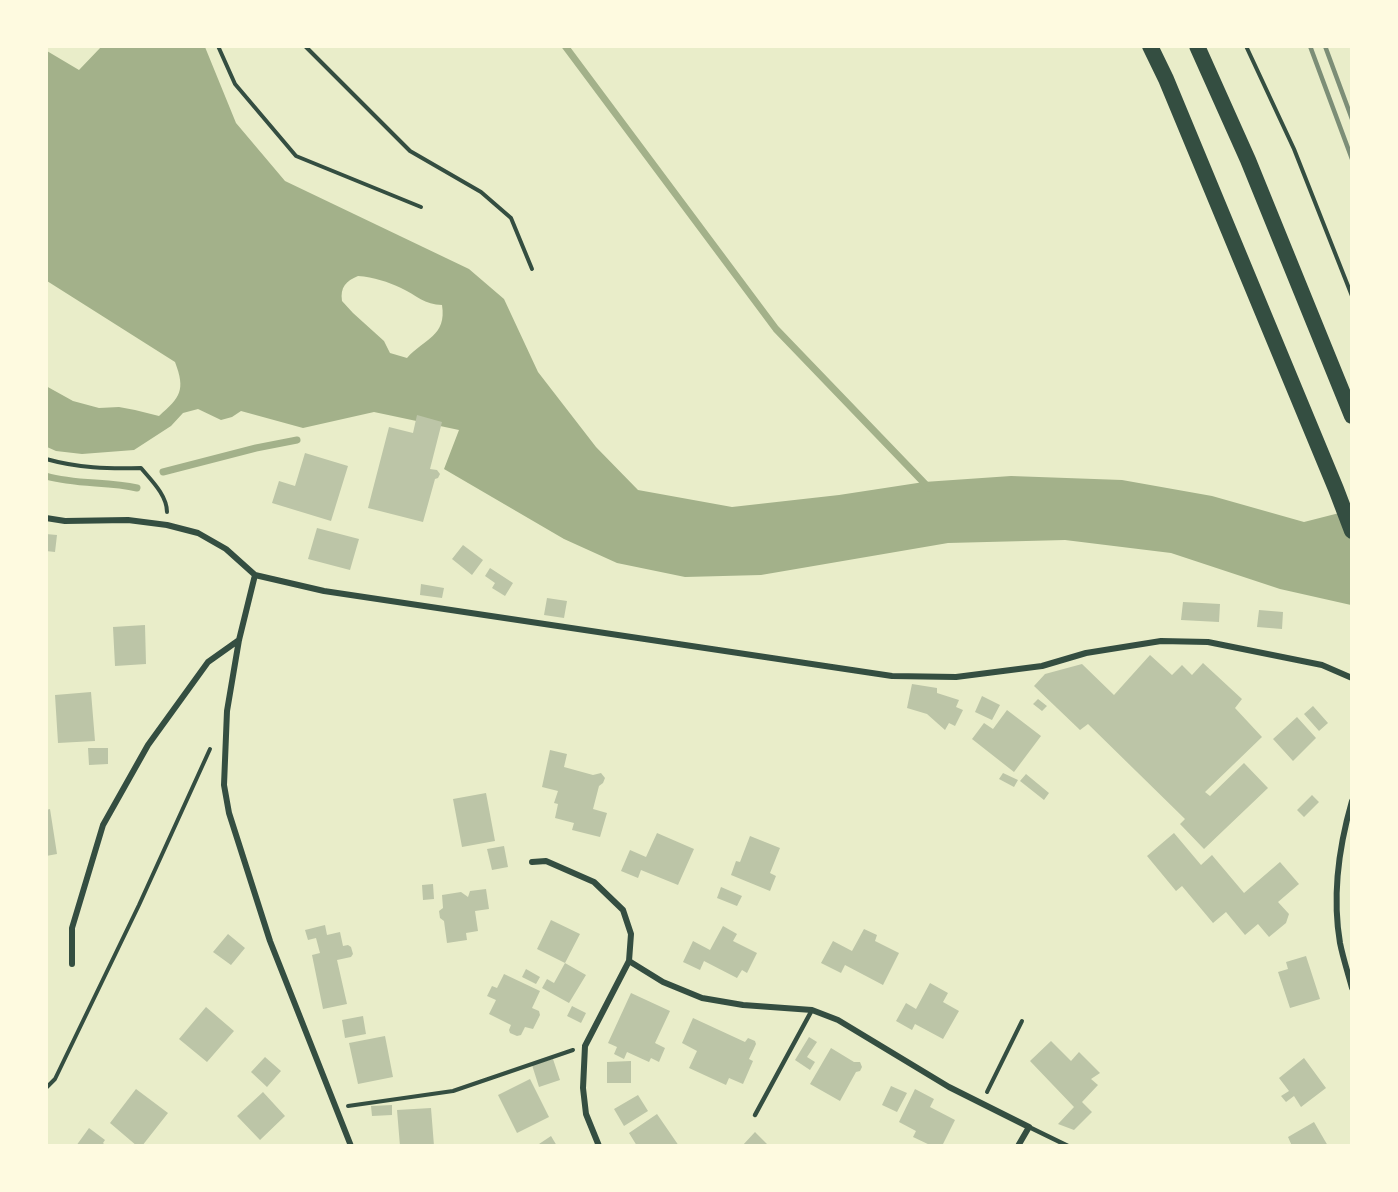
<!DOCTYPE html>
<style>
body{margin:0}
#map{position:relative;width:1398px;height:1192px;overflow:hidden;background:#e9edc9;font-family:Commissioner,sans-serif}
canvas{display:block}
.frame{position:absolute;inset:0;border:48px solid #fefae0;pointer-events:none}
</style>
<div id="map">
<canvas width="1398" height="1192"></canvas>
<div class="frame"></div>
</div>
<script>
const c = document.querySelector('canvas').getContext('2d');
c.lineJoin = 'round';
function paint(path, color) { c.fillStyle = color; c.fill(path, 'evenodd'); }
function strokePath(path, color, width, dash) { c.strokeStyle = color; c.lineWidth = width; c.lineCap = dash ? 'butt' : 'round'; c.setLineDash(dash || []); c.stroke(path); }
paint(new Path2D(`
 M101,47H205L236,123L285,181L469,269L504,299L538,372L596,447L638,490L732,507L839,495L924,482L1011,476L1122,480L1212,496L1304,522L1351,510V605L1280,589L1171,553L1065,540L948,543L761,575L685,577L617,563L564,539L444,469L459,430L374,412L303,428L241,411L232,417L221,420L198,409L183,413L171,426L134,450L82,454L56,451L47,447L46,386L73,401L99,408L119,407L135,410L159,416C180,397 186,391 175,362L47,281V51L79,70ZM358,276C374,277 388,282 401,288C416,295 425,305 442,305C447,336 424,339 407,358L390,353L384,341L353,313L342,301C340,287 346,281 358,276Z`), '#a3b18a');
strokePath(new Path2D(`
 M565,46L776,329L929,488
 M163,472L256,448L297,440
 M46,476C76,485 107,481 137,488`), '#a3b18a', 7);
paint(new Path2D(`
 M417,415L442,422L430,469L437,470L440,474L438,478L435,479L423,522L368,508L389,427L413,433Z
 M305,453L348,466L331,521L272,503L279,481L295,486Z
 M317,528L359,539L350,570L308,559Z
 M46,534L57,535L55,552L46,551Z
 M463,545L483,560L472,575L452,559Z
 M490,568L513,583L505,596L492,588L495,583L485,576Z
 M421,584L444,588L442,598L420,595Z
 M547,598L567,601L564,618L544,615Z
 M1183,602L1220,604L1219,622L1181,620Z
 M1259,610L1283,612L1282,629L1257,627Z
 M145,625L146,664L115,666L113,627Z
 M1150,655L1172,675L1182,665L1192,675L1203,663L1242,699L1235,708L1262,737L1205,792L1210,796L1244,763L1268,788L1204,849L1180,824L1185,819L1088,724L1080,730L1034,686L1045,674L1082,664L1114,695Z
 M912,684L937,688V693L959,700L956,707L963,710L955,726L949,723L945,730L927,714L907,708Z
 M91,692L95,741L58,743L55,695Z
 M982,696L1000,705L992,720L975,712Z
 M1038,699L1047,706L1042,711L1033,704Z
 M1313,706L1328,723L1319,731L1304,714Z
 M1007,710L1041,736L1014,772L972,739L984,723L993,729Z
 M1297,717L1316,738L1293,761L1273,739Z
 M88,748H108V764L89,765Z
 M550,750L567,754L564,767L593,775L601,773L605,778L603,783L599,786L593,809L607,813L600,837L572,830L574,823L555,818L558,804L554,803L558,791L542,787Z
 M1003,773L1018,780L1014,787L999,779Z
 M1026,774L1049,793L1044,800L1020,781Z
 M486,793L495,841L462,847L453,799Z
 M1312,795L1319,802L1304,817L1297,810Z
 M50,809L57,854L46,856V810Z
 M657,833L694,849L678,885L641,870L638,878L621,871L630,850L646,857Z
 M1174,833L1201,865L1212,855L1244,893L1280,862L1299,884L1278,902L1289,914L1286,923L1269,937L1258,924L1245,935L1226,912L1213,923L1182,886L1176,891L1147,856Z
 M750,836L780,848L770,873L776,876L770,891L731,875L736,861L740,862Z
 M504,846L508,867L492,870L487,849Z
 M433,884L434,899L423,900L422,885Z
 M721,887L742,896L737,906L717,898Z
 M486,889L489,909L475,911L478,931L466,933L467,940L447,943L444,921L440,918L439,911L443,908L442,895L461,892L468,897L470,891Z
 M551,920L580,934L565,963L537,949Z
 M325,925L327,935L340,932L343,946L348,945L351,947L353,954L351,957L337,960L347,1004L323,1009L312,955L320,953L316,938L308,940L305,930Z
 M723,926L737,934L733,941L757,953L747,973L742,970L737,978L704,961L700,970L683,962L693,941L710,950Z
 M864,929L877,935L875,941L899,953L883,985L845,965L841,973L821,963L833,941L852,951Z
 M228,934L245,948L231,965L213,952Z
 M1306,956L1320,999L1290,1008L1278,972L1288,969L1286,962Z
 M565,963L586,975L569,1003L542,988L547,979L554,983Z
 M526,969L540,977L536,984L522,977Z
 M504,974L540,991L532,1008L539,1011L540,1015L533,1029L525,1027L521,1035L517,1036L510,1033L509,1030L511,1025L489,1014L496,1000L487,996L492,986L497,988Z
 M930,983L948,993L943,1002L959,1011L943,1039L915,1024L912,1030L896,1021L906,1003L916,1009Z
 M631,993L670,1011L655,1043L665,1048L659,1062L651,1058L649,1062L627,1052L624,1059L614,1054L617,1047L608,1043Z
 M572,1006L586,1013L581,1023L567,1016Z
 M206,1007L234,1031L207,1062L179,1039Z
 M363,1016L366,1034L345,1038L342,1020Z
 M693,1018L745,1042L748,1038L755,1041L756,1044L749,1059L753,1061L743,1084L729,1078L726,1085L689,1068L697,1051L682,1043Z
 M385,1036L393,1077L358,1084L349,1043Z
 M809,1037L817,1042L807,1057L815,1062L810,1070L795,1060Z
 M1051,1041L1071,1061L1079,1052L1100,1073L1091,1079L1098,1085L1082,1102L1092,1112L1074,1130L1058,1124L1074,1107L1030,1061Z
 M831,1048L854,1062H860L862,1067L860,1071L856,1072L840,1101L810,1084Z
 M265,1057L281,1071L267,1087L251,1072Z
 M1304,1058L1326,1088L1301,1107L1294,1096L1286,1102L1281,1096L1289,1091L1279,1078Z
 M553,1059L560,1080L539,1087L532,1065Z
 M631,1061V1083H607V1062Z
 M530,1079L549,1117L517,1133L498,1095Z
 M891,1086L907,1093L897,1112L882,1105Z
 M136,1089L168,1113L142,1146H137L110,1123Z
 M915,1089L934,1099L930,1107L955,1120L942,1146H932L913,1137L916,1131L899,1122Z
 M263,1092L285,1116L260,1140L237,1116Z
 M638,1095L648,1111L624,1126L614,1109Z
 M392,1105V1115L372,1116L371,1106Z
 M431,1108L434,1146H400L397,1110Z
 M657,1114L679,1146H637L629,1133Z
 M1314,1122L1328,1146H1292L1288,1137Z
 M89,1128L105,1140L103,1143L106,1146H76Z
 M755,1132L769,1146H742Z
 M551,1136L557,1146H536Z`), '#bcc5a7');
strokePath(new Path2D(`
 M218,46L235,84L296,156L421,207
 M305,46L410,151L481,192L511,218L532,269
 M1246,46L1294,149L1352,296
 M46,459C78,468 108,469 141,468C151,480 167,495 167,512
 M46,1088L55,1079L139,905L210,749
 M987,1092L1022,1021
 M348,1106L453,1091L573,1050`), '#344e41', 4);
strokePath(new Path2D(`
 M755,1115L812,1010
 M1029,1127L1068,1146`), '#344e41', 4.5);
strokePath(new Path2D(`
 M46,518L65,521L128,520L167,525L198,533L226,549L255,575L324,591L892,676L956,677L1042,666L1086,653L1161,641L1208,642L1322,665L1352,678
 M255,575L239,640L227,711L224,785L229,813L270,941L351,1146
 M1352,801C1339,846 1332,896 1340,943C1343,958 1348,973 1352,988
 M532,862L546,861L594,882L623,910L631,934L629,961L585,1046L583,1088L586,1114L599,1146
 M629,961L663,982L702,998L743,1005L812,1010L838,1020L949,1087L1029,1127L1018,1146
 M72,964V928L103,825L148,745L208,662L239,640`), '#344e41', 6);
strokePath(new Path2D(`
 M1150,46L1166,79L1336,489L1352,531
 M1197,46L1248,160L1352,416`), '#344e41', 16);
strokePath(new Path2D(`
 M1310,46L1352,159
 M1325,46L1352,119`), '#7c8e77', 4.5);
</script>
